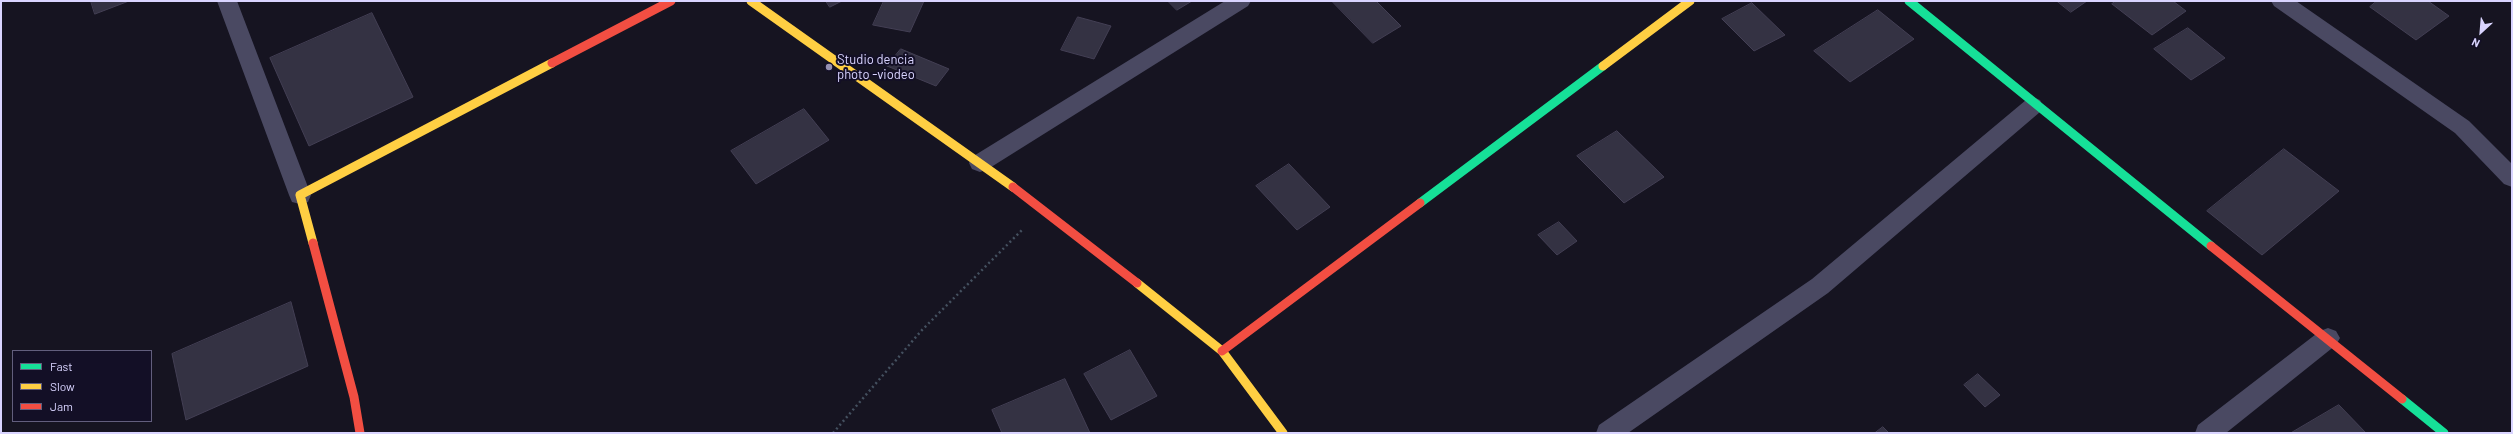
<!DOCTYPE html>
<style>
body{margin:0}
#map{position:relative;width:2513px;height:434px;overflow:hidden;background:#161421;font-family:Barlow,sans-serif}
canvas{display:block}
.frame{position:absolute;inset:0;border:2px solid #d9d4ff;pointer-events:none}
.legend{position:absolute;left:12px;top:350px;width:140px;height:72px;box-sizing:border-box;background:#130f26;border:1px solid #625e7d;margin:0;padding:5px 7px;list-style:none;font-size:12px;color:#d9d4ff}
.legend li{display:flex;align-items:center;gap:8px;height:20px}
.legend b{width:20px;border:1px solid #625e7d}
.north{position:absolute;left:2461px;top:12px;width:40px;height:40px;-webkit-text-stroke:3px #130f26;paint-order:stroke;rotate:206deg;font-size:11px;font-weight:700;line-height:16px;text-align:center;color:#d9d4ff}
.north::after{content:'';display:block;margin:auto;width:14px;height:18px;background:#d9d4ff;clip-path:polygon(50% 0,100% 100%,50% 72%,0 100%)}
</style>
<div id="map">
<canvas width="2513" height="434"></canvas>
<div class="frame"></div>
<ul class="legend">
<li><b style="height:5px;background:#16e098"></b>Fast</li>
<li><b style="height:5px;background:#ffcf43"></b>Slow</li>
<li><b style="height:5px;background:#f24e42"></b>Jam</li>
</ul>
<div class="north">N</div>
</div>
<script>
const c = document.querySelector('canvas').getContext('2d');
c.lineJoin = 'round';
function paint(path, color) { c.fillStyle = color; c.fill(path, 'evenodd'); }
function strokePath(path, color, width, dash) { c.strokeStyle = color; c.lineWidth = width; c.lineCap = dash ? 'butt' : 'round'; c.setLineDash(dash || []); c.stroke(path); }
function drawText(font, color, halo, rows, align = 'center') {
  c.font = font + ' Barlow,sans-serif'; c.lineWidth = 4; c.setLineDash([]); c.textBaseline = 'middle'; c.strokeStyle = halo; c.fillStyle = color; for (const [text, x, y, turn = 0] of rows) {
    c.save(); c.translate(x, y); c.rotate((+turn || 0) * Math.PI / 180); c.textAlign = isNaN(turn) ? turn : align; if (halo) c.strokeText(text, 0, 0); c.fillText(text, 0, 0); c.restore();
  }
}
const building = new Path2D(`
 M91,1H129L95,14Z
 M826,1H842L830,7Z
 M884,1H924L910,32L873,25Z
 M1168,1H1192L1177,10Z
 M1332,1H1376L1401,26L1373,43Z
 M2057,1H2087L2071,12Z
 M2116,1H2173L2186,11L2152,35L2112,4Z
 M2377,1H2428L2449,16L2416,40L2370,7Z
 M1752,3L1785,35L1754,51L1722,19Z
 M1878,10L1914,39L1850,82L1814,51Z
 M372,13L413,97L309,146L270,58Z
 M1078,17L1111,26L1094,59L1061,50Z
 M2188,28L2225,58L2191,80L2154,49Z
 M901,49L949,69L936,86L887,66Z
 M804,109L829,140L756,184L731,151Z
 M1617,131L1664,177L1624,203L1577,156Z
 M2284,149L2339,191L2262,255L2207,211Z
 M1289,164L1330,207L1297,230L1256,186Z
 M1559,222L1577,241L1557,255L1538,235Z
 M291,302L308,366L186,420L172,354Z
 M1130,350L1157,396L1111,420L1084,374Z
 M1978,374L2000,395L1985,407L1964,385Z
 M1065,379L1090,433H1002L992,410Z
 M2339,405L2366,433H2291Z
 M1883,427L1889,433H1875Z`);
paint(building, '#343243');
strokePath(building, '#433f54', 1);
strokePath(new Path2D(`
 M833,433L922,330L1022,230`), '#44505f', 2.5, [2, 3]);
paint(new Path2D(`
 M217,1H237L311,195L308,202L300,204L292,202L289,195Z
 M1225,1H1251L1248,6L988,169L980,172L972,169L969,163L972,157Z
 M2271,1H2296L2469,121L2512,164V187L2504,184L2455,133L2274,6Z
 M2033,97L2040,100L2043,106L2040,112L1828,293L1628,433H1596L1599,425L1812,279L2026,100Z
 M2328,328L2336,331L2340,338L2336,345L2226,433H2195L2198,425L2320,331Z`), '#4a4962');
strokePath(new Path2D(`
 M1909,1L2211,246
 M1420,203L1603,66
 M2402,399L2444,433`), '#16e098', 9);
strokePath(new Path2D(`
 M751,1L1013,187
 M1603,66L1690,1
 M313,243L300,195L552,63
 M1137,283L1222,351L1283,433`), '#ffcf43', 9);
strokePath(new Path2D(`
 M552,63L671,1
 M1013,187L1137,283
 M313,243L354,397L360,433
 M2211,246L2402,399
 M1222,351L1420,203`), '#f24e42', 9);
for (const [x, y, r, color] of [
 [829,67,4,"#9591b1"]
]) { const dot = new Path2D(); dot.arc(x, y, r, 0, 2 * Math.PI); c.fillStyle = color; c.fill(dot); strokePath(dot, '#130f26', 1.5); }
drawText('13px', '#d9d4ff', '#130f26', [
 ["Studio dencia",837,60],
 ["photo -viodeo",837,75]
], 'left');
</script>
